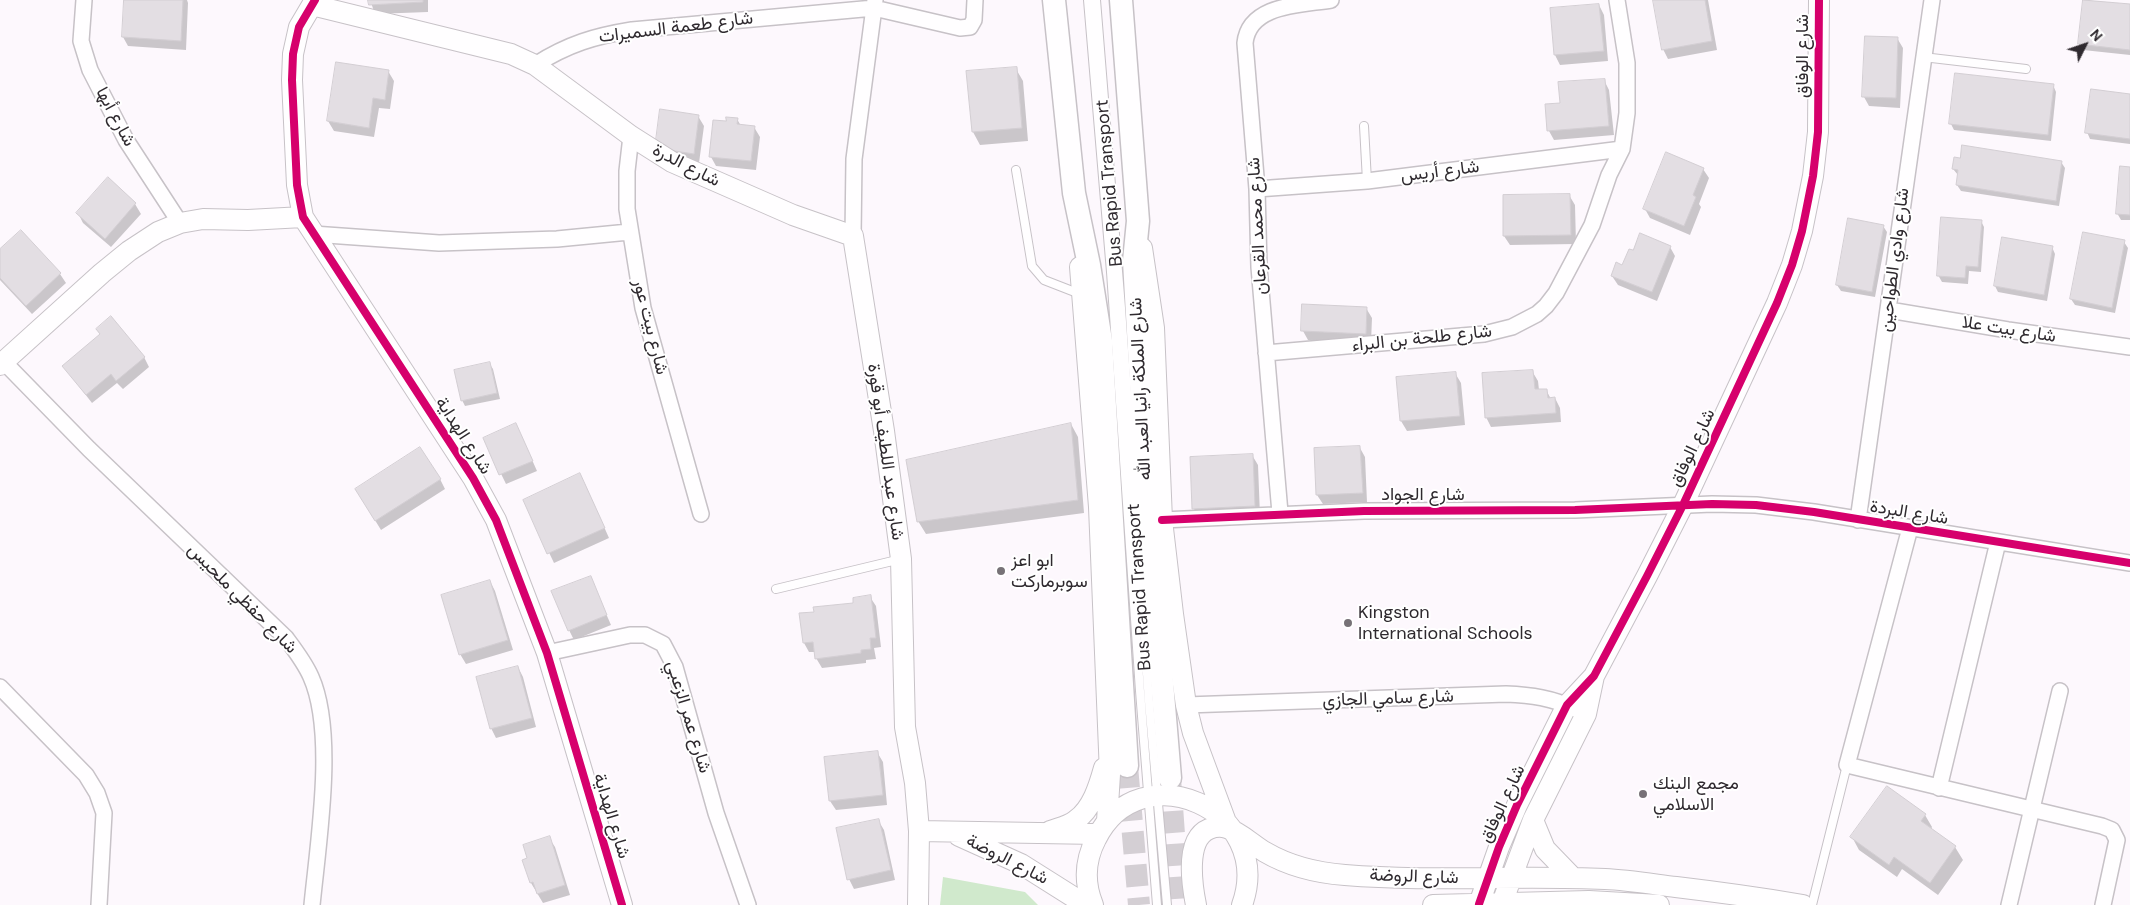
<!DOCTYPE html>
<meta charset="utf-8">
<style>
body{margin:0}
#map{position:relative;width:2130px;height:905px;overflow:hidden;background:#fdf8fd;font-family:"DM Sans",sans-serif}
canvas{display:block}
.north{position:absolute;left:2060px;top:20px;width:50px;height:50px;-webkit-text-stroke:4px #fff;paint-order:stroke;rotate:49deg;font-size:14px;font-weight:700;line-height:20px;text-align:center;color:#2f2a2f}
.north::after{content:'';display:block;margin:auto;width:18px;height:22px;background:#2f2a2f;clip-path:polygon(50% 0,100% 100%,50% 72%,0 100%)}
</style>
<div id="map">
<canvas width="2130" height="905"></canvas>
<div class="north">N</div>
</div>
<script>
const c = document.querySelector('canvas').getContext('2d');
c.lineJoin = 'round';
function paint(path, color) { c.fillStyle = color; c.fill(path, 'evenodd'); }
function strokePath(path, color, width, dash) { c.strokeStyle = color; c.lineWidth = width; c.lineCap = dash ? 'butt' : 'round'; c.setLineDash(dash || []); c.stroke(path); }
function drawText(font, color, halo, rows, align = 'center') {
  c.font = font + ' "DM Sans",Vazirmatn,sans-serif'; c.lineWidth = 4; c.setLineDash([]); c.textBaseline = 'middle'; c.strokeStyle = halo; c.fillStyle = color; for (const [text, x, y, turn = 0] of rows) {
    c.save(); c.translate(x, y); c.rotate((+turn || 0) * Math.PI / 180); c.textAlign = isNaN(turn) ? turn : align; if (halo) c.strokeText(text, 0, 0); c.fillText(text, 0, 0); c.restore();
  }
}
paint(new Path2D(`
 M943,877L1025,892L1038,905H940Z`), '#d0e9cc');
paint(new Path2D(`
 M125,0H187L188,3L186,50L128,46L123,37Z
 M370,0H428V12L375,14Z
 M1654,0H1708L1717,50L1668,59L1663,49Z
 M2084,0L2130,5V55L2083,50L2079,44Z
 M1599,5L1604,15L1608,61L1560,65L1555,55L1551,9Z
 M1897,38L1903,48L1900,108L1869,106L1864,97Z
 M1016,69L1023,81L1028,141L980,145L973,132Z
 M388,71L394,81L390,109L379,108L374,137L334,131L328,121Z
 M1604,80L1609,90L1614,135L1554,140L1549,131Z
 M2053,85L2056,92L2051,141L1954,130L1951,124Z
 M2130,95V144L2090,139L2087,132Z
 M698,116L704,126L699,163L662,157Z
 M737,119L741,126L754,127L760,137L756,170L716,166L711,157Z
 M2061,162L2065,168L2059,206L1961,191L1957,185L1958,175L1953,169Z
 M2130,168V220H2121L2117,213Z
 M1703,169L1709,178L1699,204L1701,207L1690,235L1650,218L1645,209Z
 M108,179L135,204L141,214L111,247L83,223L78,213Z
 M1569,195L1575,205L1576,244L1510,245L1504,236Z
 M1981,221L1984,227L1981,272L1969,271L1968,284L1942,282L1938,275Z
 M1883,226L1887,232L1875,297L1841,291L1837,285Z
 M2124,242L2128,248L2115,313L2075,305L2071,299Z
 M1670,247L1675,256L1657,301L1618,285L1612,276L1623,266L1634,252Z
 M2052,247L2055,254L2047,301L1998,292L1995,286Z
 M0,251L60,274L66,283L32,314L0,280Z
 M1366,308L1372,318L1371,343L1308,340L1303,331Z
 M97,330L144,357L149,367L123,389L117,383L92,403L64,367L101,335Z
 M489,363L493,369L500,399L465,406L462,400Z
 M1532,371L1538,381L1539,390H1546L1551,399L1555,398L1560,408L1561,422L1491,427L1486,417Z
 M1455,373L1461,383L1465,425L1407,431L1401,421L1397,378Z
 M1071,424L1078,437L1084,513L926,534L918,521Z
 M521,435L537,471L506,484L484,439Z
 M1360,448L1365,457L1367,502L1323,504L1317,495Z
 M1252,455L1258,465L1260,516L1199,518L1194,509Z
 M440,479L445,489L381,530L362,499Z
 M585,484L609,538L554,563L524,500Z
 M590,577L611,625L574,640L569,630Z
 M490,581L495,591L513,650L466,664L460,654Z
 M870,597L876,606L881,647L874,648L876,659L866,660V663L822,668L816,658V652H809L804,643L815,613L855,604Z
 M518,667L523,677L536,727L496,738L491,728Z
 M877,752L883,762L887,805L836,810L830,801Z
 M1925,815L1932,827L1931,829L1955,847L1963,860L1938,895L1902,869L1897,877L1859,850L1852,837Z
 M878,820L884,830L895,880L854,889L849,879Z
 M549,838L555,847L570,895L543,903L531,883L528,859Z`), '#0003');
const building = new Path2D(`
 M124,0H183L181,41L122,37Z
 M368,0H423V2L369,5Z
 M1653,0H1705L1712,41L1662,50Z
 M2083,0L2130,4V50L2078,44Z
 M1599,4L1604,51L1554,55L1550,8Z
 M1865,36L1898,37L1896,98L1862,97Z
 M336,62L389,70L385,100L373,98L369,128L327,121Z
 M1017,67L1022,128L972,132L966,71Z
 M1955,73L2054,84L2048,135L1949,124Z
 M1605,79L1609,126L1547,131L1545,104L1560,103L1558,82Z
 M2091,89L2130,94V139L2085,133Z
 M660,109L699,115L694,154L655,148Z
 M726,117L738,118L737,124L755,126L751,161L709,157L713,120L726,121Z
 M1962,145L2062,161L2056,201L1956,185L1958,170L1952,169L1954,157L1960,158Z
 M1666,152L1704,168L1693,195L1696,197L1684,226L1643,209Z
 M2120,166L2130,167V215L2116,214Z
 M108,177L136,203L105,239L76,213Z
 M1570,194L1571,235L1503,236V195Z
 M1941,217L1982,220L1978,267L1966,266L1965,278L1937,276Z
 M1848,218L1884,225L1872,292L1836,285Z
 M21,230L61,273L26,306L0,278V249Z
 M2083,232L2125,240L2112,308L2070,299Z
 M1640,233L1671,246L1652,292L1611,276L1616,262L1622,265L1629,249L1633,250Z
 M2002,237L2053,246L2044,295L1994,286Z
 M1302,304L1367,307L1366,334L1301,331Z
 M111,316L145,357L116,381L111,374L86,395L62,366L100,334L96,329Z
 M490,362L497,393L461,401L454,370Z
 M1533,370L1535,389H1547L1548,398L1555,397L1556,413L1485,418L1482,373Z
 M1456,372L1460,416L1400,421L1396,377Z
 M516,423L533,461L499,475L483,438Z
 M1071,423L1078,500L917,522L906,460Z
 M1360,446L1363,493L1316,495L1314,448Z
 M420,447L441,479L375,521L355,489Z
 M1253,454L1255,506L1192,509L1190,457Z
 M580,473L605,528L547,554L523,500Z
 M591,576L607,615L568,631L551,591Z
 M490,580L508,640L459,655L441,595Z
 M871,595L876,638H870L871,649L861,650V653L815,659L813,642L803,643L799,613L814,612L813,607L853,603V598Z
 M518,666L532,718L490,729L476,677Z
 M878,751L883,795L829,801L824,757Z
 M1887,786L1926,814L1921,821L1956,846L1930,883L1894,857L1889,865L1850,837Z
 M879,819L891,870L847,880L836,828Z
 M550,836L565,885L537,894L533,882L530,883L522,860L527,858L523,845Z`);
paint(building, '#e3dee3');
strokePath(building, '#d3ced3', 1);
strokePath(new Path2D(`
 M1127,766L1139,905
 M1170,778L1179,905`), '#d4cfd4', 22, [22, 11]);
const lane = new Path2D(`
 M1088,0L1111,272L1140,691L1157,905
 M1096,0L1121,308L1149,702L1167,905
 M1923,57L2026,69
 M1364,126L1367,181
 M1016,170L1032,266L1044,280L1080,294
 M776,589L901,559
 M1812,905L1847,765`);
const street = new Path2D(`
 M84,0L81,41L90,70L126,140L180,223
 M535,65C568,44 595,36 632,30L874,8L960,28L970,27L974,20L975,0
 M631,136L627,171V209L643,308L701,514
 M1257,189L1367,181L1622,149
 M313,234L439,243L557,239L629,232
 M853,236L854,159L875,0
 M1889,310L2008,330L2130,347
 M1266,353L1484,334L1512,327L1537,314L1546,306L1556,293L1592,225L1609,175L1622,149L1627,113V63L1617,0
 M4,362L89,449L286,638C295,650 305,663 311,677C336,733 318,843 312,905
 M1280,513L1259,267L1257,189L1245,43C1249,4 1301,5 1331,0
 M1162,520L1364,511L1575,510L1712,504L1756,505L1814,512L2130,563
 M1858,520L1932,0
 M1910,528L1847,765L2102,826L2112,830L2117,840L2103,905
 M547,653L630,635H645L663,644L675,667L716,813L748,905
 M0,687L86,775L97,793L104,813L99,905
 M1186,705L1506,694C1531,695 1553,698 1575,709
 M1939,788L1998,542
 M2009,905L2060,691`);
const secondary = new Path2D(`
 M1142,248L1154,328L1162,520L1173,614L1186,705L1193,733L1226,822
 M1080,267L1099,507L1110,774L1107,821
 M0,365L102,273L129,251L158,232L180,223L203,219L248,220L303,217
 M1533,820L1545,849L1573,878
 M919,831L1098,834
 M1050,831C1058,828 1069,826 1076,820C1092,809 1099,786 1104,768
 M959,836L1021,864L1086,905
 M1502,903L1533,820L1586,714L1594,676
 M1479,904L1499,847L1517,805L1567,705L1594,676L1647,576L1683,505L1777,303L1792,265L1802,231L1813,176L1818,132L1819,0
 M622,905L547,653L496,520L473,478L303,217L297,185L292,80L293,54L299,27L312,5L511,54L535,65L631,136L672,162L793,215L853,236L884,431L901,559L905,727L915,783L919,831L918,905
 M1093,905C1084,883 1085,860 1096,839C1140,750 1276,810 1242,905
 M1196,905C1192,885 1185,839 1209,829C1214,827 1221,826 1227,828C1241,833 1253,845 1265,852C1289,866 1318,873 1345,875C1431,882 1518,875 1605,879C1628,880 1652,884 1676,887C1718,892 1761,898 1803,905
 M1433,905L1589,901L1659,905`);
const primary = new Path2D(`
 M1054,0L1074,193L1089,265L1101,341L1127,766
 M1121,0L1138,221L1134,261L1149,526L1170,778`);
strokePath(lane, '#c7c2c7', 10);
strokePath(street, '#c7c2c7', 18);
strokePath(secondary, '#c7c2c7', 22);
strokePath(primary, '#c7c2c7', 25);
strokePath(lane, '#fffeff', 8);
strokePath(street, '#fffeff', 15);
strokePath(secondary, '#fffeff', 20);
strokePath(primary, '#fffeff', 22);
strokePath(new Path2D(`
 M315,0L299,27L293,54L292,80L297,185L303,217L473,478L496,520L547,653L622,905
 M1162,520L1364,511L1575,510L1712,504L1756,505L1814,512L2130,563
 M1479,904L1499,847L1517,805L1567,705L1594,676L1647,576L1683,505L1777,303L1792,265L1802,231L1813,176L1818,132L1819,0`), '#d6006c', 8);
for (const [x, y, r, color] of [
 [1001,571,5,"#777277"],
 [1348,623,5,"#777277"],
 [1643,794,5,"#777277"]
]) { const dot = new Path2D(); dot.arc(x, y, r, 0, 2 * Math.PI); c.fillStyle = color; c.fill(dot); strokePath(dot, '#fff', 2); }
drawText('18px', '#2f2a2f', '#fff', [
 ["شارع طعمة السميرات",676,28,-7],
 ["شارع الوفاق",1803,56,-90],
 ["شارع أبها",115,117,62],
 ["شارع الدرة",686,166,27],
 ["شارع أريس",1440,172,-7],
 ["Bus Rapid Transport",1110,183,-95],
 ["شارع محمد القرعان",1258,226,-93],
 ["شارع وادي الطواحين",1895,260,-83],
 ["شارع بيت عور",650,327,76],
 ["شارع بيت علا",2009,330,9],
 ["شارع طلحة بن البراء",1422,339,-6],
 ["شارع الملكة رانيا العبد الله",1141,389,-93],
 ["شارع الهداية",463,436,57],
 ["شارع الوفاق",1693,448,-65],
 ["شارع عبد اللطيف أبو قورة",885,452,82],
 ["شارع الجواد",1423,495],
 ["شارع البردة",1909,513,9],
 ["Bus Rapid Transport",1140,587,-94],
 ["شارع حفظي ملحيس",242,599,45],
 ["شارع سامي الجازي",1388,699,-2],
 ["شارع عمر الزعبي",688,717,73],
 ["شارع الوفاق",1503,804,-65],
 ["شارع الهداية",611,816,73],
 ["شارع الروضة",1007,860,27],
 ["شارع الروضة",1414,877,2]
]);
drawText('18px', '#2f2a2f', '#fff', [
 ["ابو اعز",1011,561],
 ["سوبرماركت",1011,582],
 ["Kingston",1358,613],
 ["International Schools",1358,634],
 ["مجمع البنك",1653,784],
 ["الاسلامي",1653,805]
], 'left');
</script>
